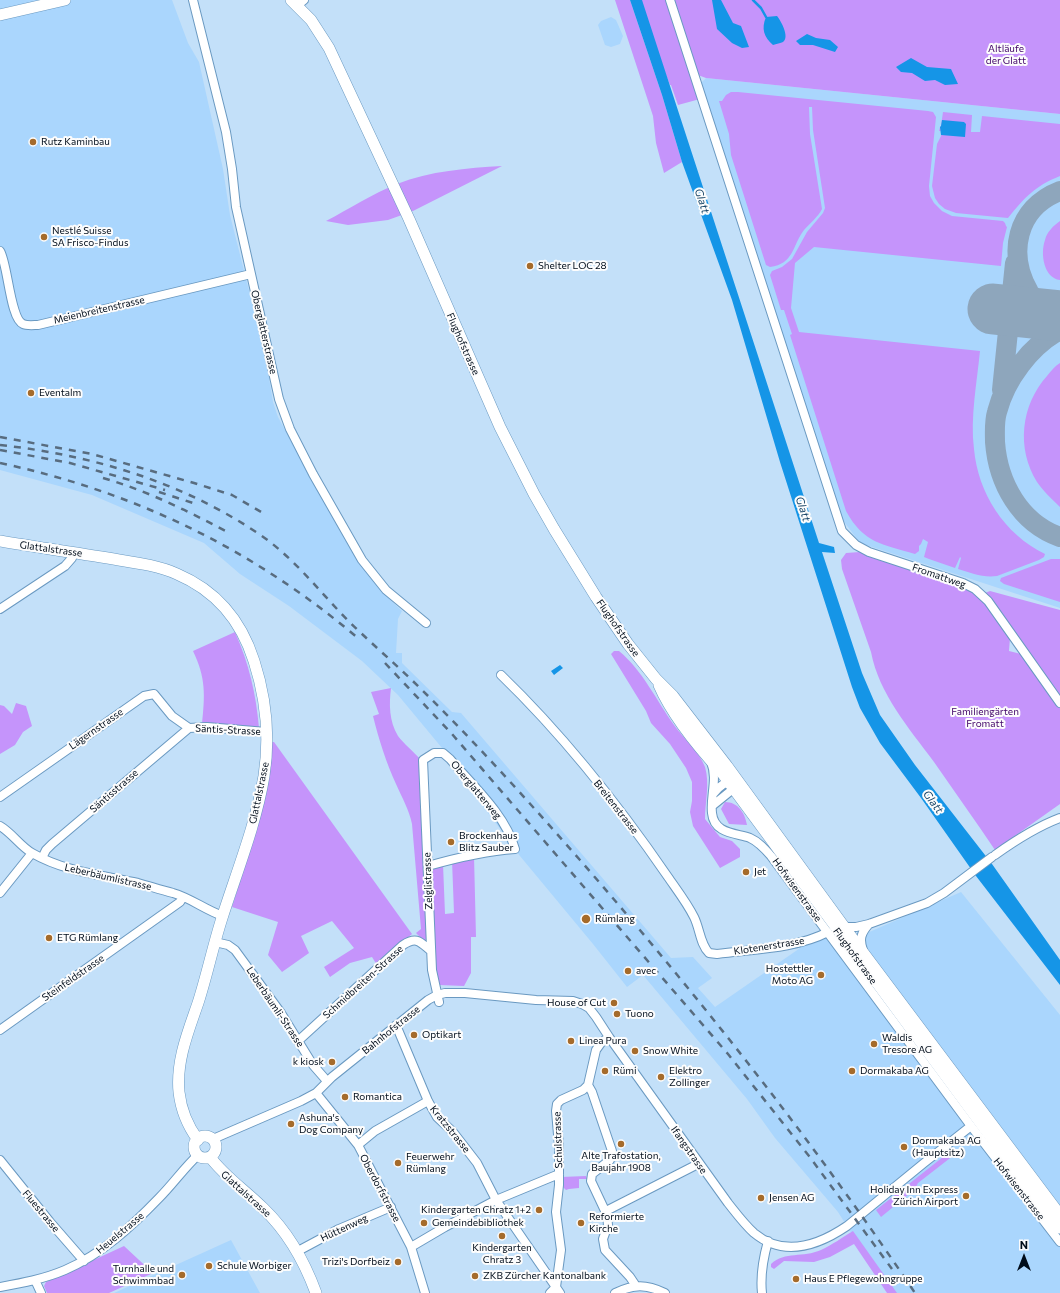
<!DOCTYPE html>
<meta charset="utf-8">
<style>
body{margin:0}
#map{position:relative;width:1060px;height:1293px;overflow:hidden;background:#c3e0f9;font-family:Commissioner,sans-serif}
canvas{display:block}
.north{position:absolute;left:1004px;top:1237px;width:40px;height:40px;-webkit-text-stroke:3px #fdfdfd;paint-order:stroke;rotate:0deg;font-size:11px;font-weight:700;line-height:16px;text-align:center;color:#000d1b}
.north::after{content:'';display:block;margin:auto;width:14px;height:18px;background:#000d1b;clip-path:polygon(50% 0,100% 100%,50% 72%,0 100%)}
</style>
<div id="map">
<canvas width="1060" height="1293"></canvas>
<div class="north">N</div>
</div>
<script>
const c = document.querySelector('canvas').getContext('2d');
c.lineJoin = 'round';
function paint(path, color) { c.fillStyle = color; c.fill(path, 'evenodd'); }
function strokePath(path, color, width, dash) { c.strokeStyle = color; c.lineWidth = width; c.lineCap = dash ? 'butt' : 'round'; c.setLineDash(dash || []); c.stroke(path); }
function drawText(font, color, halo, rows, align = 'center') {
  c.font = font + ' Commissioner,sans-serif'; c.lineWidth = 4; c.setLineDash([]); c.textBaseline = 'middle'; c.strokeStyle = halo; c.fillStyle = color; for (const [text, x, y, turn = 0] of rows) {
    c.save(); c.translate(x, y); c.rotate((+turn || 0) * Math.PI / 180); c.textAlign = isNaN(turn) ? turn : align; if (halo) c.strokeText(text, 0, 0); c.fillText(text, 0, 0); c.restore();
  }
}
paint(new Path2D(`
 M0,0H172L188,43L199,62L223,169L230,215L265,354L273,402L278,417L345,540L360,563L383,593L402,611L398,619L396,653H402V663L452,712L461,713L671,958L693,957L712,978L698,988L715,1007L816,937L867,933L961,892L1060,1015V1293H889L838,1212L775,1138L747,1099L643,975L627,987L593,944L515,850L507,843L505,835L446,759L442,748L398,695L362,661L289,606L240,574L204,543L92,495L0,470Z
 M611,17L616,20L623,36L620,44L611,47L605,45L598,25L601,21Z
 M706,78L1060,114V608L860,543L842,519L701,83Z
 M231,1240L260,1293H114Z`), '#aad6fd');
paint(new Path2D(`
 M615,0H630L662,95L682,162L664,173L656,143L653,116Z
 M636,0H1060V114L706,78L695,74L700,99L678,105L671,85H670Z
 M731,92H738L928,111L933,112L936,117L929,186L930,196L934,203L942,211L952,216L1003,221L1005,223L1006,226L1007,227L1003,243L1001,266L814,247L795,263L791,308L799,332L980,351C977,382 970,418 974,449C978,493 1004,534 1045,554L1044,557L1039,560L997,576C983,578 971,573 958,569L961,558L960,557L955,568L929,559L924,557L928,542L923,539L921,544L919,546V551L915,554C883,544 864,544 846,511L790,335L792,334L784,310H781L770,275L772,271L782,267L792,259L807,232L823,213L825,208L813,130L812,107H809L810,134L822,209C818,217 810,223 804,230C792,246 794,264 770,267L766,265L731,155L729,134L719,101H722L726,95Z
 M943,112L972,115L971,132H980L982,116L1060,124V176C1035,186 1025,197 1008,218L956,213L945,209L939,204L935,198L932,186L937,144L941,136V131H939L940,127L941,126Z
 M502,166L413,211L388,220L348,225L326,221C349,209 372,194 397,184C430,171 467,168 502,166Z
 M1060,221V280C1044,278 1040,254 1045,240C1047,232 1053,226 1060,221Z
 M1060,363V507C1052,499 1043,491 1037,482C1016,448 1021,405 1047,376C1051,371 1055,366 1060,363Z
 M860,552L966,588L981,598L1010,638L1009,651L1025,655L1060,706V804L995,850C975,820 954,791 934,762C909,728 879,694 871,652L842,569L841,560L846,553Z
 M1051,559H1060V602L1004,584L1000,581L1001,578Z
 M990,591L1060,610V695L1058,696L985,593Z
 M235,632C249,664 256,693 259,728L202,724C205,695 206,678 193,651Z
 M614,651H619C643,671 656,700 674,725C684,739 699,751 705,767C710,783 705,803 705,819L720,837L732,841L740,849V857L720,868L693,826L690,812L692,801V782L686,768L670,744L651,723L646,711L611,654Z
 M391,688C389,704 389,721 398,736C404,744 413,751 420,759L427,944L416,933L421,929L412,824C409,809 402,798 396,784C386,762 379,740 373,716L379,714L371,692Z
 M16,703L26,706L32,726L23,732L15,745L0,754V705L4,706L12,714Z
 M271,742H274L412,934L377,965L372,957L350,963L330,977L324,967L354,948L332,921L301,936L309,953L282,972L268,955L278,922L232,907L257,826Z
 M725,802C738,802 745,813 747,825L729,824L721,809Z
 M474,856L476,937H471V973L464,986L439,985L434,970L431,875L435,866L443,864L445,914L454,913L452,860Z
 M955,1150L954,1155L918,1183L915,1189L881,1217L876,1210L943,1157Z
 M586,1176L587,1179H579V1188L569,1189L566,1190L560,1184L561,1177Z
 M853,1231L897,1293H887L854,1244L830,1257L814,1262L784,1261L774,1269L771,1267V1264C785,1251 803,1258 821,1250C832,1245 843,1237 853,1231Z
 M124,1246L153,1273L109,1293H47L44,1286L46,1282Z`), '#c594fb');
paint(new Path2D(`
 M630,0H642L819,543L834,547L835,553L822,552L862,673L880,715L915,765L992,864L1060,960V985L976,876L921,798L880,743L860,708L852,687L780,462L732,300L682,162L662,95Z
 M712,0H721L733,23L741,26L749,47L742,48L732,43L717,29Z
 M777,16C781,21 790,37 783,42C781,43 776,44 773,45C764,37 761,29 766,17Z
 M807,34L816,38L830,40L838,47L835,52L813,45H800L796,41Z
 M911,58L927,67L951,69L958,84L945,85L935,80L925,81L912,73L901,72L896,67Z
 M942,120L964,122L966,124L965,137L941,135L940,127L941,126Z
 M560,665L563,668L554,675L551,671Z`), '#1595e7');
strokePath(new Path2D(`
 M753,0L761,8L766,17`), '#1595e7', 2.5);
strokePath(new Path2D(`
 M1060,191C1016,208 1007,254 1029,292C1036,303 1046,314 1060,316
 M1060,330C1031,345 1005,380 997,412C994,422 995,433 995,442C998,483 1020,523 1060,537
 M1002,390L1015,263`), '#8ea6bc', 20);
strokePath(new Path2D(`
 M993,309L1060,316`), '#8ea6bc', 51);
const street = new Path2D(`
 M193,0L226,132L232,169L236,207L279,399L290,429L313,474L362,560L386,590L426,623
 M670,0L842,531L856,545L869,552L963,583L975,589L988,601L1060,703
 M297,6L304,0
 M0,251C8,264 10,319 23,324C27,326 34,325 38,325L251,274
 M0,609L65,566L72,558L73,552
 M501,675C561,733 620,807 668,877C677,890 687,903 694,917C700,929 700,944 709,953L717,954C753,949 795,949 828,932
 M189,728L207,727L266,732
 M711,762C718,779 710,796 712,813C714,834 736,833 750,838C759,842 765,849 771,856L971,1126L1060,1242
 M0,797L144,696L154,694L172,716L189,728
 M712,806L733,789L737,780C726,781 719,786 713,794
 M0,826C12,833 20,846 32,853C65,872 102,875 138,883C149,886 161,890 173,893C191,898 205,910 223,916
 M995,855C1016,840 1036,827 1060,818
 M42,858L46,850L52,844L189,728
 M428,866C456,858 485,851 515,849C505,814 473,786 450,759L443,753H434L423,760L432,970L439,1002
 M0,893L32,853
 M844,927H856L869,924L927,903L944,893L992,857
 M215,942L228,945L235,950L281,1013L313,1065L327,1081
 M863,950C859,939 861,933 869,924
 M396,1025L428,1101L437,1117L453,1132L477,1163L496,1200L560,1293
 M0,1030L180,902L183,897
 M298,1041L403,945C417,936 420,942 431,951
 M588,1085L592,1092L612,1151L610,1160L592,1174L591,1181L607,1215L608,1225L603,1239L605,1250L630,1277L636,1286
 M316,1093L358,1145L411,1247L425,1293
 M213,1139L301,1101L316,1093L332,1077L428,1000L437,995L445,993H465L536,1000L573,1001L582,1004L589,1008L596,1017L609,1037L728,1203C736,1213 744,1224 754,1233C784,1258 819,1245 847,1226L924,1163L971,1126
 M358,1145L375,1131L428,1101
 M0,1160L50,1222L84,1261
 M606,1211L698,1164
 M411,1247L445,1227L496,1200L559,1174
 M298,1251L339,1229L391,1207
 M35,1280L41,1293
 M0,1287C22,1283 44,1279 65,1270C102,1254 131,1227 159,1198C173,1184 184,1168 198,1155
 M556,1287L561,1250L556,1212L559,1185V1146L556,1111L557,1104L561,1100L583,1090L588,1085L596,1050L601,1043L609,1037
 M550,1293L556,1287
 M615,1293C634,1284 646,1284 665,1293
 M762,1293C760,1275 763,1259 768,1241`);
const secondary = new Path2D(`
 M291,0L311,20L329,48L409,219L500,427L534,494L554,529L596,597L628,644L656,679L673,696L727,766L853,939L1060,1215
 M0,15L65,0
 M0,541C40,548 79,553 119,560C138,563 159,566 177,574C217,591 241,620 254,661C266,698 270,737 264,776C256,824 237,871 222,918C213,946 207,975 198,1003C188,1032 176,1061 179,1092C181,1110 187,1125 198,1140
 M659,685C672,715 700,749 722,773L1035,1197L1060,1228
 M194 1147a11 11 0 1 1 22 0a11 11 0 1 1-22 0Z
 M210,1157C225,1177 245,1190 263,1208C288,1232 304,1260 316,1293`);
strokePath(street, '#6a99c1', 10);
strokePath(secondary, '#6a99c1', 12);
strokePath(street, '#fff', 8);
strokePath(secondary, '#fff', 11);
strokePath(new Path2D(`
 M0,437L92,454L194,483L232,495L263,513
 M0,445C92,455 182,482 259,534C299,561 326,601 361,633C381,652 402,670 422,690C477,744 529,802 580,860C700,998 813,1141 915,1293
 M0,450L70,463L165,490
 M0,463C135,492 253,549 359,639
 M103,478C148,491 190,512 231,534
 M159,492L193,503
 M385,663L452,734L728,1054L809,1156L892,1269`), '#586c7f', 2.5, [7, 7]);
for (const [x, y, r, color] of [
 [33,142,4,"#a56b2b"],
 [44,237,4,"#a56b2b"],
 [530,266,4,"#a56b2b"],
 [31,393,4,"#a56b2b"],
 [451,842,4,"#a56b2b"],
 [746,872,4,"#a56b2b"],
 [586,919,5,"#a56b2b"],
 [49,938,4,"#a56b2b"],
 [628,971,4,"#a56b2b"],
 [821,975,4,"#a56b2b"],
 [614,1003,4,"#a56b2b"],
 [617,1014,4,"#a56b2b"],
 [414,1035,4,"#a56b2b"],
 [571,1041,4,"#a56b2b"],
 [874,1044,4,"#a56b2b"],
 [635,1051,4,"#a56b2b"],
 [332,1062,4,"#a56b2b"],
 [605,1071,4,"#a56b2b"],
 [852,1071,4,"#a56b2b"],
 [661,1077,4,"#a56b2b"],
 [345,1097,4,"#a56b2b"],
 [291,1124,4,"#a56b2b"],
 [621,1144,4,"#a56b2b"],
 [904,1147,4,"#a56b2b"],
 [398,1163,4,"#a56b2b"],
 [966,1196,4,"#a56b2b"],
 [761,1198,4,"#a56b2b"],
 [539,1210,4,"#a56b2b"],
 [424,1223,4,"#a56b2b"],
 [581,1223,4,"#a56b2b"],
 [502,1236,4,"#a56b2b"],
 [398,1262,4,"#a56b2b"],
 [209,1266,4,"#a56b2b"],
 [182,1275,4,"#a56b2b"],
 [475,1276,4,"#a56b2b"],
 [796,1279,4,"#a56b2b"]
]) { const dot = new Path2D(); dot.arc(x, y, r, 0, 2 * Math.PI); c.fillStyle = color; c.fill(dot); strokePath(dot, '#fdfdfd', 1.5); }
drawText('10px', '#3f0266', '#fdfdfd', [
 ["Altläufe",1006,49],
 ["der Glatt",1006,61],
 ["Familiengärten",985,712],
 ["Fromatt",985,724]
]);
drawText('10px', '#000d1b', '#fdfdfd', [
 ["Rutz Kaminbau",41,142],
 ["Nestlé Suisse",52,231],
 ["SA Frisco-Findus",52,243],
 ["Shelter LOC 28",538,266],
 ["Eventalm",39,393],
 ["Brockenhaus",459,836],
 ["Blitz Sauber",459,848],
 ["Jet",754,872],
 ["Rümlang",595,919],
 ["ETG Rümlang",57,938],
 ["Hostettler",813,969,"right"],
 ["Moto AG",813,981,"right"],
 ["avec",636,971],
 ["House of Cut",606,1003,"right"],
 ["Tuono",625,1014],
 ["Optikart",422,1035],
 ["Waldis",882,1038],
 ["Tresore AG",882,1050],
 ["Linea Pura",579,1041],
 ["Snow White",643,1051],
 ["k kiosk",324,1062,"right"],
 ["Rümi",613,1071],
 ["Elektro",669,1071],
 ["Zollinger",669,1083],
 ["Dormakaba AG",860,1071],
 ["Romantica",353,1097],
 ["Ashuna's",299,1118],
 ["Dog Company",299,1130],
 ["Dormakaba AG",912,1141],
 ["(Hauptsitz)",912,1153],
 ["Alte Trafostation,",621,1156,"center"],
 ["Baujahr 1908",621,1168,"center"],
 ["Feuerwehr",406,1157],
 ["Rümlang",406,1169],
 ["Holiday Inn Express",958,1190,"right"],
 ["Zürich Airport",958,1202,"right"],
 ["Jensen AG",769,1198],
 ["Kindergarten Chratz 1+2",531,1210,"right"],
 ["Reformierte",589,1217],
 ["Kirche",589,1229],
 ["Gemeindebibliothek",432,1223],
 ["Kindergarten",502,1248,"center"],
 ["Chratz 3",502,1260,"center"],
 ["Trizi's Dorfbeiz",390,1262,"right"],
 ["Schule Worbiger",217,1266],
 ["Turnhalle und",174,1269,"right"],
 ["Schwimmbad",174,1281,"right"],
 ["ZKB Zürcher Kantonalbank",483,1276],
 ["Haus E Pflegewohngruppe",804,1279]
], 'left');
drawText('10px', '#000d1b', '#fdfdfd', [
 ["Meienbreitenstrasse",99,310,-13],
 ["Oberglatterstrasse",264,332,77],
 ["Flughofstrasse",463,344,66],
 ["Glattalstrasse",51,549,8],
 ["Fromattweg",939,576,19],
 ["Flughofstrasse",618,628,55],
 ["Lägernstrasse",96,729,-35],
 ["Säntis-Strasse",228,730,3],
 ["Oberglatterweg",476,790,50],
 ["Säntisstrasse",114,791,-41],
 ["Glattalstrasse",259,793,-78],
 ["Breitenstrasse",616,807,52],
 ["Leberbäumlistrasse",108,877,13],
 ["Zelglistrasse",428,881,-92],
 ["Hofwisenstrasse",797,890,54],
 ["Klotenerstrasse",769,946,-9],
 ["Flughofstrasse",855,956,54],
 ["Steinfeldstrasse",73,978,-35],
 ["Schmidbreiten-Strasse",363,982,-42],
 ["Leberbäumli-Strasse",275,1007,56],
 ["Bahnhofstrasse",391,1030,-39],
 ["Kratzstrasse",450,1129,51],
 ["Schulstrasse",558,1140,-92],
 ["Ifangstrasse",689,1150,55],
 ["Oberdorfstrasse",380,1188,62],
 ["Hofwisenstrasse",1019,1189,52],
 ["Glattalstrasse",246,1194,42],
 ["Fluestrasse",41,1211,50],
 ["Hüttenweg",344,1228,-25],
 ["Heuelstrasse",120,1233,-40]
]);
drawText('italic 11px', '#1b4769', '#fdfdfd', [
 ["Glatt",702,201,72],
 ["Glatt",803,509,72],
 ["Glatt",933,802,53]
]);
</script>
